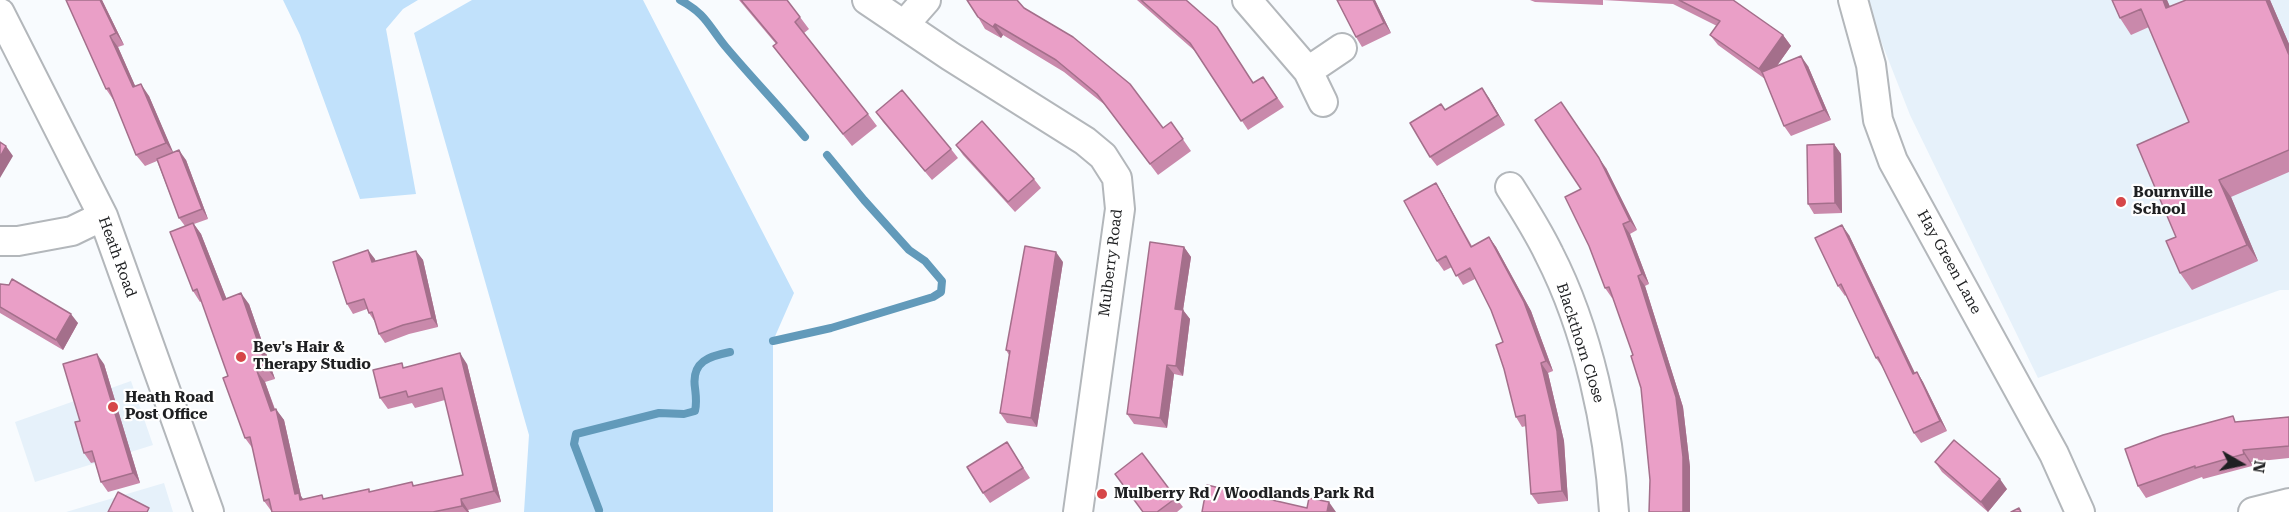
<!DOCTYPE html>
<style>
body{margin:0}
#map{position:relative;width:2289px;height:512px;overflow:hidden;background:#f8fbfe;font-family:"Roboto Serif",serif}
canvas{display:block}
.north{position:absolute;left:2211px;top:434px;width:60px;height:60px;-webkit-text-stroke:4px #fff;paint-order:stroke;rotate:99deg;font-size:16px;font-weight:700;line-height:24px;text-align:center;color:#1f2022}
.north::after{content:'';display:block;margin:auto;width:21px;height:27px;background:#1f2022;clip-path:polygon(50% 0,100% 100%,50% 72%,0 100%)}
</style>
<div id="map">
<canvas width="2289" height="512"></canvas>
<div class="north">N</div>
</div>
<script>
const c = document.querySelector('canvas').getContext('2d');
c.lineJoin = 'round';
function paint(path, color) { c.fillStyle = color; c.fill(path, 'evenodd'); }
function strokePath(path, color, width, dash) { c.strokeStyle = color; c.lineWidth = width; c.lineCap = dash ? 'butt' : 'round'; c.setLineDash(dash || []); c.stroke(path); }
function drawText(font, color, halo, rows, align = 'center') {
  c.font = font + ' "Roboto Serif",serif'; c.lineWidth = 4.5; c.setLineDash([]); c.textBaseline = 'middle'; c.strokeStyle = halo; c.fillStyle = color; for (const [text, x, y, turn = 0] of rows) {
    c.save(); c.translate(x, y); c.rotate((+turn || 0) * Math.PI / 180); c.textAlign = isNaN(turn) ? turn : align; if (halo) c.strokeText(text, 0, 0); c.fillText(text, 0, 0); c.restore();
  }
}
paint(new Path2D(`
 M1865,0H2289V290H2280L2038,378L1910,115Z
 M131,381L153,445L35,482L15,422Z
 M164,483L173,512H66Z`), '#e6f1fa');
paint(new Path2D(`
 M283,0H418L403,9L386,29L416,194L360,199L300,35Z
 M472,0H643L794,293L773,341V512H524L529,435L414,33Z`), '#c1e1fb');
strokePath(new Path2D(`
 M680,0C706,14 708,25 725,46C751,77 779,106 805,137
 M773,341L831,328L933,297L941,292L942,281L925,261L909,250L864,200L827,155
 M599,510L574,444L576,434L659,413L684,414L695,411C697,402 696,397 695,388C691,361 710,356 730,352`), '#629aba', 8);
const minor = new Path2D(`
 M867,0L950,56L1085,141L1103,156L1117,178L1120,209L1078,512
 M1247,0L1308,71L1342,48
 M1853,0L1871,65L1878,120L1893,161L2054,454L2080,512
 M0,13L103,216L209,512
 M904,25L926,0
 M1308,71L1323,102
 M1510,187C1524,209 1538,231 1549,254C1588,330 1609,428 1614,512
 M0,241H18L72,231L103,216
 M2253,512L2289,503`);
strokePath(minor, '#b3b7bb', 32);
strokePath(minor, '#fff', 28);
paint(new Path2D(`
 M66,0H102L124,45L118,47L135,86L149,96L173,153L186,160L208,219L194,224L201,234L226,298L249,304L275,379L265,382L275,409L284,420L301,496L303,499H324L369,489L370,492L412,482L414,486L463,475L445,400L415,408L412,403L388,409L380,398L405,367L467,364L501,502L468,510L469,512H272L264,501L253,449L245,438L228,376L202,301L200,302L193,291L185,226L179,218L157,161L145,166L136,155L114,101L106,89Z
 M739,0H787L800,17L809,29L804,33L868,114L877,126L852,146L782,58L773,46L776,44Z
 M1137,0H1186L1254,83L1263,77L1284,107L1248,130L1196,52Z
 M1337,0H1375L1391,33L1362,47L1356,37Z
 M1530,0H1733L1783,35L1791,46L1776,67L1808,66L1831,120L1791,136L1784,126L1765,79L1718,45L1710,35L1717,26L1673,4L1603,0V5L1535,2Z
 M2112,0H2167L2170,7L2270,0L2289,44V172L2231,197L2258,261L2192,290L2180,273L2176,237L2189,122L2149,27L2131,35L2120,18Z
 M1024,8L1163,128L1171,122L1191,151L1158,175L1105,105L1064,72L1003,35L1001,38L985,29L978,17Z
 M1482,88L1505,125L1437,166L1430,157L1446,110Z
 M876,112L951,149L958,158L932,180L883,122Z
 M1834,144L1841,154L1842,213L1814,214L1808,204Z
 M956,145L1034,179L1041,188L1015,212L963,155Z
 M1606,168L1637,230L1630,234L1649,284L1645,286L1683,407L1690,467V512H1649L1650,480L1641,388L1633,355L1613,298H1612L1605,288L1581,189Z
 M1436,183L1442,193L1472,246L1489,237L1496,247L1531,311L1553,371L1548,373L1564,441L1568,501L1538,504L1531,494L1526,426L1522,427L1516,417L1503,342L1491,310L1475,279L1463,285L1452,267L1444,271L1437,261Z
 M1849,235L1915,373L1917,372L1923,382L1947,431L1921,443L1914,433L1883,368L1876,358L1846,295L1845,296L1838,286Z
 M1184,247L1191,257L1183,310L1190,319L1183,376L1174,374L1167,428L1134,424L1127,414Z
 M416,251L423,260L438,327L409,334L385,343L379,334L375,322L369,313L367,309L353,314L347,304L375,259V261Z
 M1063,262L1037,427L1007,423L1000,413L1009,355L1006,350Z
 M0,284L78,323L63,350L0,313Z
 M104,364L140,483L108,492L101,482L95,462L91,463L84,453L80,421Z
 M2289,417V458L2251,462L2252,466L2203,479L2202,477L2146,498L2138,486L2237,422Z
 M1007,442L1030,478L990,503L983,493Z
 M1935,462L2007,489L1988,512L1942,472Z
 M1176,498L1183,507L1177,512H1143Z`), '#c989ab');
paint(new Path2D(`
 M100,0H102L124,45L116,33Z
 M1373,0H1375L1391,33L1384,23Z
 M2163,0H2167L2178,25L2166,8Z
 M2266,0H2270L2289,44V55Z
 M995,24L1003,35L1001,38L993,27Z
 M1783,35L1791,46L1767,80L1759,69Z
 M110,36L118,47L141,99L133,87Z
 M1801,56L1808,66L1831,120L1824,110Z
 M141,84L149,96L174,154L166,143Z
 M1482,88L1489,98L1505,125L1498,115Z
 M1561,102L1606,168L1637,230L1630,221Z
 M1834,144L1841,154L1842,213L1835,203Z
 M6,146L13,156L0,178V157Z
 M179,150L186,160L208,219L202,209Z
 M2219,180L2231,197L2258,261L2247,245Z
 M1436,183L1442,193L1477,257L1471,247Z
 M193,223L201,234L231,310L223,300Z
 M1623,224L1630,234L1649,284L1642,274Z
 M1842,225L1849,235L1920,384L1913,374Z
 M1489,237L1496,247L1531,311L1553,371L1546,361Z
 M1184,247L1191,257L1183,310L1190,319L1183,376L1176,366L1175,309Z
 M368,250L375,259L378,271L372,262Z
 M416,251L423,260L438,327L432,318Z
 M1056,252L1063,262L1037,427L1031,418Z
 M1638,276L1645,286L1683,407L1690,467V512H1683Z
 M241,293L249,304L275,379L267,368Z
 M71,314L78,323L63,350L56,340Z
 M460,353L467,364L501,502L494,491Z
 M97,354L104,364L140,483L133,473Z
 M1541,363L1548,373L1564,441L1568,501L1562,491Z
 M1167,365L1174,374L1167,428L1160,418Z
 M257,371L265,382L279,422L271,411Z
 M1917,372L1923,382L1947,431L1940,421Z
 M276,409L284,420L301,496L306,504L302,503L295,494Z
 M2243,450L2251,462L2252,466L2244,454Z
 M2000,479L2007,489L1988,512L1981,502Z
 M461,499L468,510L469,512H467L462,506Z
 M1329,502L1336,512H1327Z`), '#a46f8b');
const building = new Path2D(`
 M66,0H100L116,33L110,36L133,87L141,84L166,143L136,155L109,88L106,89Z
 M741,0H787L800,17L795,22L868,114L843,134L773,46L777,43Z
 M967,0H1017L1024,8L1073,37L1130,84L1163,128L1171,122L1183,139L1150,164L1097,94L1056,60L995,24L993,27L978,17Z
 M1141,0H1186L1217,27L1253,83L1263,77L1277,98L1241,121L1190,43Z
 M1337,0H1373L1384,23L1356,37Z
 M1679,0H1733L1783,35L1759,69L1710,35L1720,21Z
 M2112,0H2163L2166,8L2186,0H2266L2289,55V150L2219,180L2247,245L2180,273L2166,241L2176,237L2137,145L2189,122L2141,9L2120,18Z
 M1801,56L1824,110L1784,126L1762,72Z
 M1482,88L1498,115L1430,157L1410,123L1441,104L1445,110Z
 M902,90L951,149L925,171L876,112Z
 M1561,102L1599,158L1630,221L1623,224L1642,274L1638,276L1676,397L1683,457V512H1649L1650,480L1641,388L1631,356L1633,355L1609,287L1605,288L1589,246L1565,197L1581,189L1535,120Z
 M982,121L1034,179L1008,202L956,145Z
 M0,142L6,146L0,157Z
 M1834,144L1835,203L1808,204L1807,145Z
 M179,150L202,209L179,218L157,159Z
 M1436,183L1471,247L1489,237L1524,302L1546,361L1541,363L1557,431L1562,491L1531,494L1525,415L1516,417L1504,369L1496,345L1503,342L1491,310L1470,268L1456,276L1446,256L1437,261L1404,201Z
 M193,223L223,300L241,293L267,368L257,371L271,411L276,409L295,494L299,493L300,500L322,495L323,499L369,489V492L412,482L413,486L463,475L442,388L408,397L406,391L380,398L373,370L402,363L403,368L460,353L494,491L461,499L462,506L433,512H272L269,499L264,501L250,437L245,438L223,378L228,376L197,289L193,291L170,232Z
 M1842,225L1913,374L1917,372L1940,421L1914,433L1878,357L1876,358L1841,284L1838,286L1815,238Z
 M1150,242L1184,247L1175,309L1183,310L1176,366L1167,365L1160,418L1127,414Z
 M1025,246L1056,252L1031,418L1000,413L1010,351L1006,350Z
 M368,250L372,262L416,251L432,318L403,325L379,334L372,312L369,313L364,299L347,304L333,262Z
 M12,279L71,314L56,340L0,307V284L9,285Z
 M97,354L133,473L101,482L92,451L84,453L75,422L80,421L63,364Z
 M2233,416L2235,422L2289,417V446L2243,450L2244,454L2195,468V466L2138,486L2125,449L2163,435Z
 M1954,440L2000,479L1981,502L1935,462Z
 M1007,442L1023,468L983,493L967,467Z
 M1142,453L1176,498L1157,512H1143L1115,474Z
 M1207,485L1307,508L1309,498L1329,502L1327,512H1202Z
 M118,492L149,508L147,512H108Z
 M2019,508L2021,512H2011Z`);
paint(building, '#ea9fc7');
strokePath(building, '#a46f8b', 1.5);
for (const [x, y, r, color] of [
 [2121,202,6,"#d64648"],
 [241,357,6,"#d64648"],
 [113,407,6,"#d64648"],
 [1102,494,6,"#d64648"]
]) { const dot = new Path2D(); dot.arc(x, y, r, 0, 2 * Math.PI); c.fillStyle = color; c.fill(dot); strokePath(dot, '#fff', 2); }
drawText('bold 15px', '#1f2022', '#fff', [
 ["Bournville",2133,193],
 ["School",2133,210],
 ["Bev's Hair &",253,348],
 ["Therapy Studio",253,365],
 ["Heath Road",125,398],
 ["Post Office",125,415],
 ["Mulberry Rd / Woodlands Park Rd",1114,494]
], 'left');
drawText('15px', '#1f2022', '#fff', [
 ["Heath Road",117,257,70],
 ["Hay Green Lane",1949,262,61],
 ["Mulberry Road",1111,263,-83],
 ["Blackthorn Close",1580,343,72]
]);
</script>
